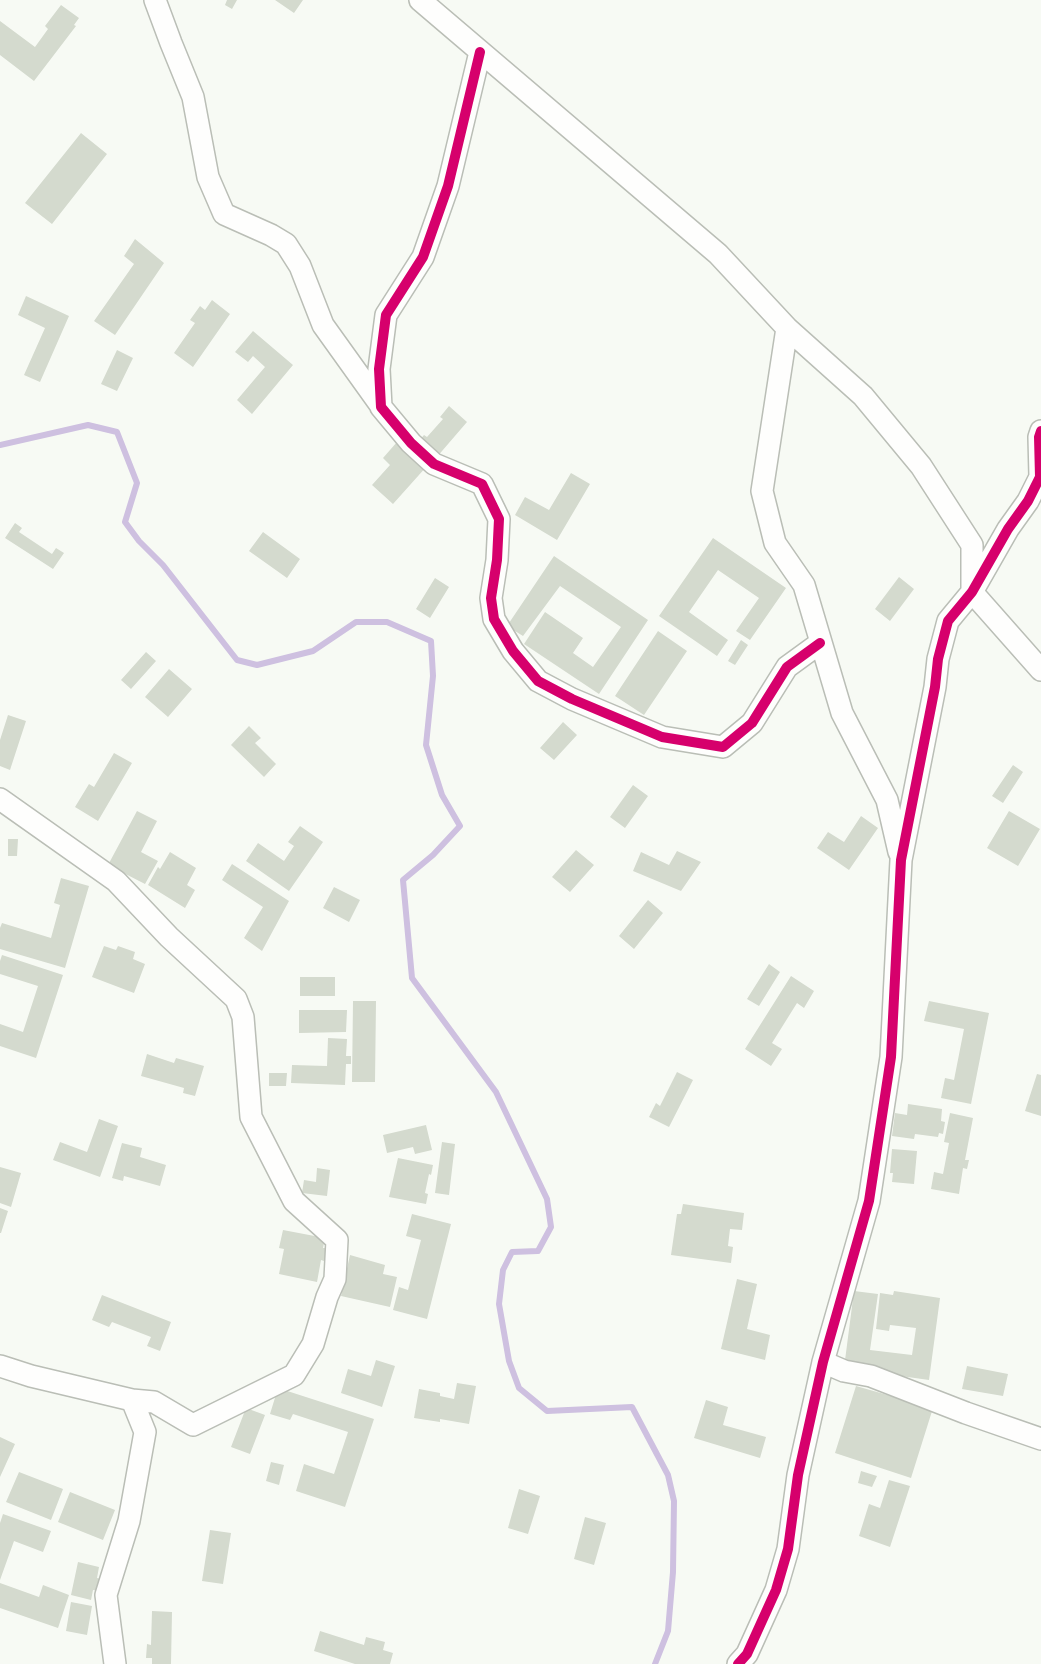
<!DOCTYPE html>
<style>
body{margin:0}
canvas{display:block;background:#f7faf4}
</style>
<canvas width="1041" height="1664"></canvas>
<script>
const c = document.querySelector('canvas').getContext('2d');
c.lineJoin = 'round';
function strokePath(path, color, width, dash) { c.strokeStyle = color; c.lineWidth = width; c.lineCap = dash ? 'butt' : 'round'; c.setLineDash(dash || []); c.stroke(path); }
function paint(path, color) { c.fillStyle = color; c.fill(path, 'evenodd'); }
strokePath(new Path2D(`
 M0,445L88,425L117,432L137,483L125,522L139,541L163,565L237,660L257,665L313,651L356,622H387L431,641L433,676L426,745L442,795L460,826L433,855L403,880L412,978L496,1092L547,1199L551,1227L538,1251L512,1252L503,1270L499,1304L509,1361L519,1388L547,1411L632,1407L668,1475L674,1501L673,1572L668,1631L655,1664`), '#cec0e0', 6);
paint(new Path2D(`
 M227,0H237L232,9L225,5Z
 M275,0H303L294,13Z
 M61,5L79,18L74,25L76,26L34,81L0,55V21L35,47L48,29L45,26Z
 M81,133L107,154L52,224L25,203Z
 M135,239L164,263L115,335L94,321L134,264L124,256Z
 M26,296L69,316L40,382L24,375L45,328L18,315Z
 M212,300L230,314L193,367L174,353L195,323L190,320L200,306L205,310Z
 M253,331L293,365L252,414L237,400L265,367L253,356L248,362L235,352Z
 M117,350L133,358L117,391L101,384Z
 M449,406L467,422L436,458L418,442L424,435L427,437L443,419L440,417Z
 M397,442L427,466L393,504L372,485L390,465L383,458Z
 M571,473L590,484L557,540L515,515L525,497L549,510Z
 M15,523L22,528L19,532L52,554L56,548L64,553L53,569L5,538Z
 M263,532L300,559L287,578L249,551Z
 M713,538L786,588L750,640L736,631L759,598L718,570L689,612L728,640L717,656L659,616Z
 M554,556L648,620L599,694L524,644L545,612L583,638L573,653L593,667L621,627L560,586L523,636L507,626Z
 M899,577L914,589L890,621L875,609Z
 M435,578L449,587L430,618L416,609Z
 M658,631L687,651L644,715L615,696Z
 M741,640L748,645L735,665L728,661Z
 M146,652L156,661L131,689L121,680Z
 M169,669L192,689L168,717L145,697Z
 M8,715L26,721L10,770L0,766V740Z
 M563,722L577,735L554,760L540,748Z
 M249,726L261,738L255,743L276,764L264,777L231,745Z
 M114,753L132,763L98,821L75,807L89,784L94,787Z
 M1013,765L1023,772L1003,803L992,796Z
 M633,785L648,796L625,828L610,817Z
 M137,811L157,821L141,852L158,861L145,884L108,865Z
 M1009,811L1040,829L1018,866L987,848Z
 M861,816L878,828L849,870L817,848L828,832L844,842Z
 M300,826L323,842L289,891L246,861L258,843L284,861L294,846L288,842Z
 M8,839H18L17,856H8Z
 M576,850L594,865L570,892L552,877Z
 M677,851L701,862L681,891L633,871L641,852L669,865Z
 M170,852L196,868L187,885L195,890L185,908L148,885L158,867L160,869Z
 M232,864L289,901L262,951L244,938L263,907L222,880Z
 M61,878L89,886L65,968L0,949V928L2,923L51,938L60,905L54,903Z
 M334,887L360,900L349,922L323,908Z
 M648,900L663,913L634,949L619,936Z
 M104,946L116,950L118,946L135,952L133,959L145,964L134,993L92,977Z
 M2,955L63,975L36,1058L0,1046V1024L23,1032L38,986L0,974V961Z
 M769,964L780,972L759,1006L747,999Z
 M791,976L814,991L804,1008L797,1003L772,1043L782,1049L771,1066L745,1049Z
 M300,977H335V996H300Z
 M353,1001H376L375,1082H352Z
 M929,1001L989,1013L971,1104L941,1098L945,1078L954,1080L964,1029L924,1021Z
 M299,1010H347L346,1032L299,1033Z
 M328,1038L347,1039L346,1056H351V1064H346L345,1085L291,1083L292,1065L327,1066Z
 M147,1054L174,1063L176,1058L204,1066L195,1096L183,1093L184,1088L141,1076Z
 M677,1072L693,1080L669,1127L649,1117L656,1103L660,1106Z
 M269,1073H287L286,1086H269Z
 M1037,1074L1041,1075V1116L1025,1111Z
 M908,1104L942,1109L941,1121L945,1122L943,1134L939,1133L938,1137L915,1134L914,1139L892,1136L895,1113L907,1115Z
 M950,1113L973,1118L965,1160H969L967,1169L963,1168L959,1194L931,1189L934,1172L943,1174L949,1143L944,1142Z
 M99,1119L118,1126L100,1177L53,1160L60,1142L87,1152Z
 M426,1125L432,1150L415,1154L413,1147L387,1153L383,1135Z
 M442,1142L455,1144L449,1195L435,1193Z
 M122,1143L142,1148L140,1157L166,1165L160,1186L124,1176L123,1181L112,1178Z
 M892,1149L917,1151L914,1184L892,1182L893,1173H890Z
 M398,1158L433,1165L431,1175L429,1174L425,1193L428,1194L426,1204L389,1197Z
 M0,1167L21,1173L11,1207L0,1203Z
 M317,1168L330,1170L327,1196L302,1193L304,1180L316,1182Z
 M683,1204L744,1213L742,1230L730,1229L728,1246L733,1247L731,1263L671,1255L677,1214H681Z
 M0,1208L8,1211L1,1233H0Z
 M412,1214L451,1224L427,1319L393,1310L399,1287L408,1290L421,1240L406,1236Z
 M283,1230L325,1238L323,1248H327L324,1261L321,1260L317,1282L279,1274L284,1249L279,1248Z
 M350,1255L385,1265L383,1274L397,1277L390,1307L341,1296Z
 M737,1279L757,1284L747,1329L770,1335L765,1360L721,1349Z
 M854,1291L878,1294L870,1350L912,1355L916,1328L890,1325L889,1331L876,1329L880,1293L893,1295L894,1291L940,1298L929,1380L844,1368Z
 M102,1295L171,1322L160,1351L147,1346L151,1337L112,1322L109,1327L92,1320Z
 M376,1360L395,1366L382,1407L341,1393L348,1369L371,1376Z
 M967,1366L1008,1374L1003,1396L962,1389Z
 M457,1383L476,1386L469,1424L440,1419V1422L414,1418L419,1389L440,1393V1396L454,1399Z
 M856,1386L933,1408L911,1478L835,1453Z
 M278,1388L374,1419L345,1507L296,1491L304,1464L334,1474L348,1432L293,1414L290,1420L270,1414Z
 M706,1400L728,1407L723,1425L766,1437L760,1458L694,1438Z
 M246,1408L265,1415L250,1454L231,1447Z
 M0,1437L15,1444L0,1477Z
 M271,1462L284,1465L279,1485L266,1481Z
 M861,1471L877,1476L872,1487L858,1483Z
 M19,1472L63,1489L51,1520L6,1502Z
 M889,1480L910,1486L890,1547L859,1536L869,1504L880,1508Z
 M519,1489L540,1496L528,1534L508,1528Z
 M70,1492L115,1510L103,1540L58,1522Z
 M3,1514L51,1531L43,1552L14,1541L0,1580V1523Z
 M585,1517L606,1523L594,1565L574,1559Z
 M210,1530L231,1533L223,1584L202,1581Z
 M78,1562L99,1567L97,1578L101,1579L98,1591L93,1590L91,1600L71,1595Z
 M0,1583L39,1597L43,1585L69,1595L58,1628L0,1608Z
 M71,1602L92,1606L87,1635L66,1631Z
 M152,1611L172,1612L171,1664H152V1658H146L147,1644L151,1645Z
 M320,1631L364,1645L366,1637L385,1642L383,1650L393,1653L390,1664H355L314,1651Z`), '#d4dace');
const street = new Path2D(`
 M155,0L171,43L193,97L208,177L224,214L271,235L286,244L300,266L323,325L381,406
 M420,0L718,254L787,328L863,396L921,466L972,545V592L1041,670
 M480,52L448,186L423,257L386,315L379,369L381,407L411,443L434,464L482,484L499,519L497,560L491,598L494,619L513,651L538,681L572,699L662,737L723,747L752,723L787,667L820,643
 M787,328L762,491L775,543L804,585L842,713L887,800L899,852
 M0,799L116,881L169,937L236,999L243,1017L251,1117L294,1201L337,1240L335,1279L327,1297L313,1344L294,1375L193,1425L154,1402L132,1400L31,1376L0,1366
 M823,1362L844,1371L871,1376L966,1413L1041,1439
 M115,1664L106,1595L129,1521L145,1432L132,1400
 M738,1664L747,1654L776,1590L788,1549L798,1475L823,1362L869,1201L891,1057L901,860L935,687L938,659L948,621L972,592L1008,529L1028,501L1040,477L1039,437L1041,431`);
strokePath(street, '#babeb6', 24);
strokePath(street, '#fefefd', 21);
strokePath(new Path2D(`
 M480,52L448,186L423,257L386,315L379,369L381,407L411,443L434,464L482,484L499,519L497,560L491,598L494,619L513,651L538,681L572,699L662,737L723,747L752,723L787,667L820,643
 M738,1664L747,1654L776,1590L788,1549L798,1475L823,1362L869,1201L891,1057L901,860L935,687L938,659L948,621L972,592L1008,529L1028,501L1040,477L1039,437L1041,431`), '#d6006c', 10);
</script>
